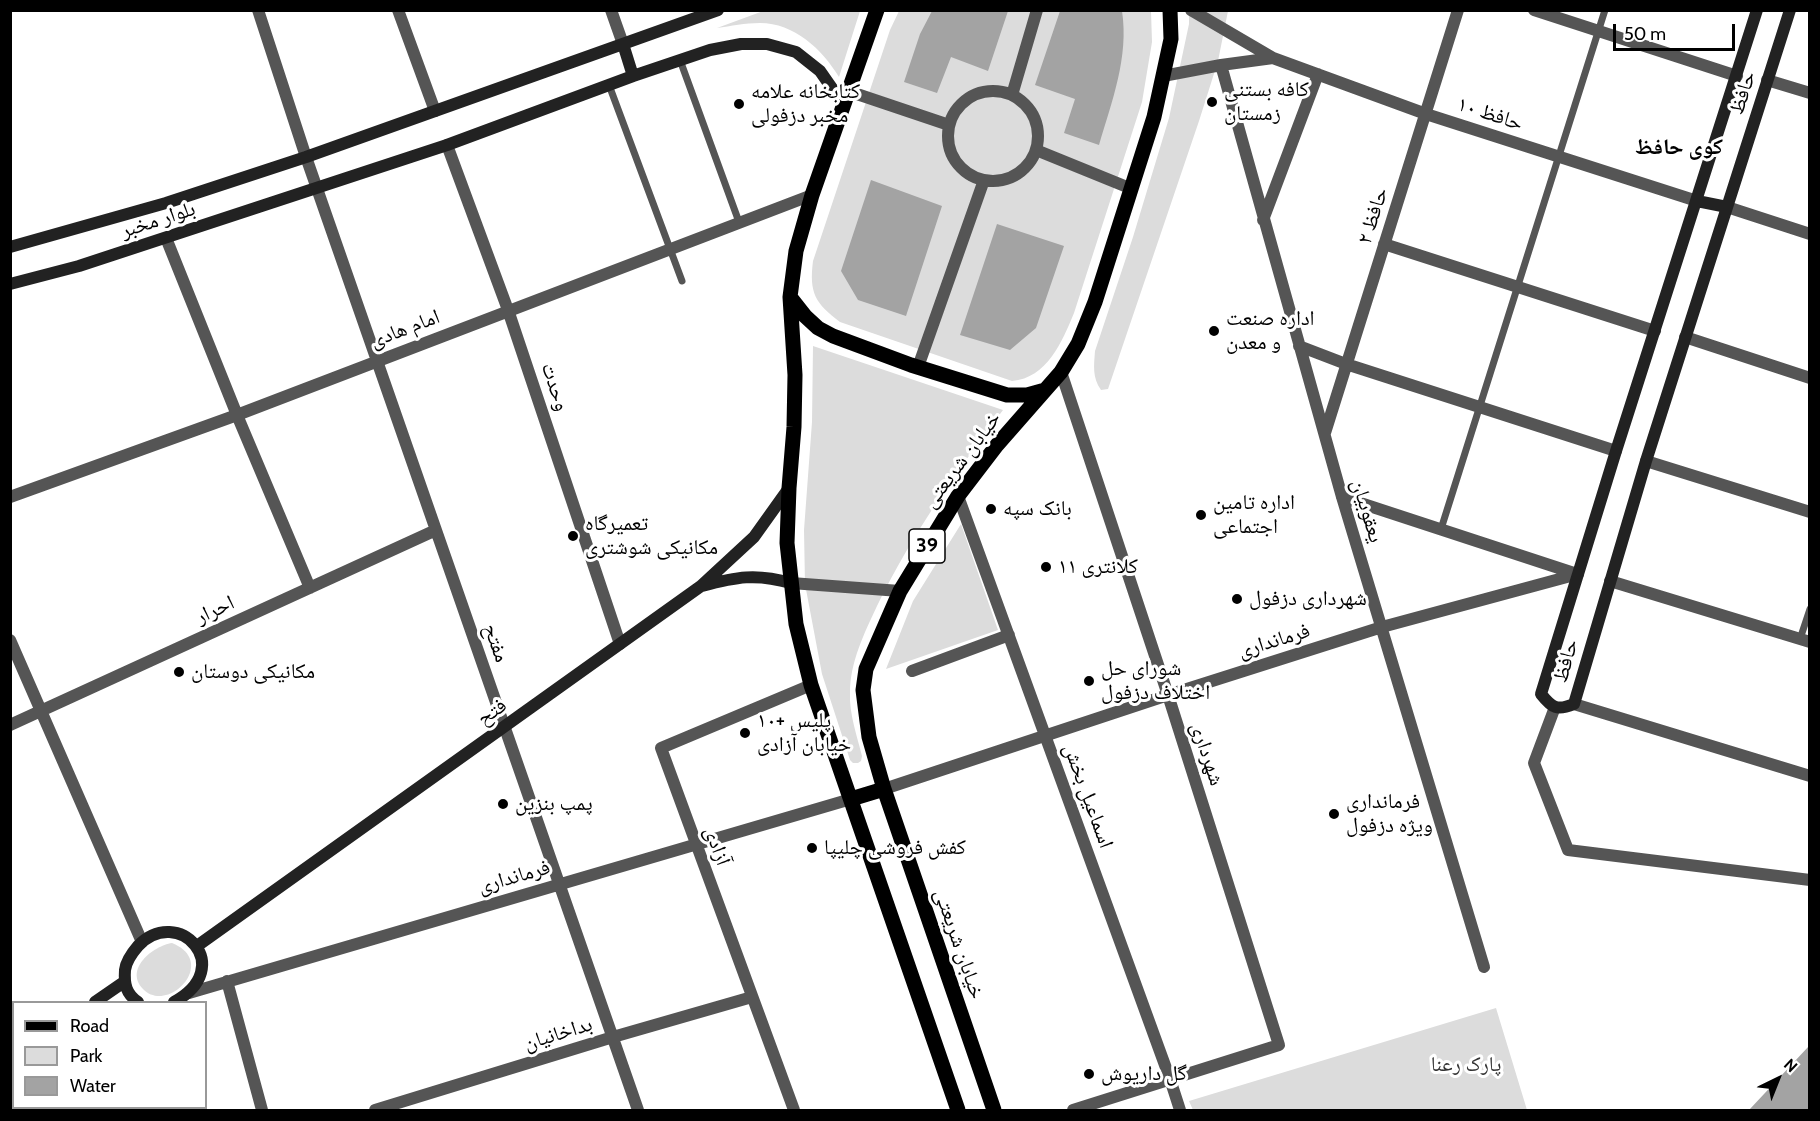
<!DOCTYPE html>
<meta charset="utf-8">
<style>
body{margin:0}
#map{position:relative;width:1820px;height:1121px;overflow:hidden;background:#fff;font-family:Cabin,sans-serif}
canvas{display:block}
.frame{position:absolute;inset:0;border:12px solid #000;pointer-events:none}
.legend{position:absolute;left:12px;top:1001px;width:195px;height:108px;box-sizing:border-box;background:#fff;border:2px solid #999;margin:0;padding:8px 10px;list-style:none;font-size:18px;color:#000}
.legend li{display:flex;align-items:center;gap:12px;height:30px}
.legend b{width:30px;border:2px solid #999}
.north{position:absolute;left:1748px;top:1049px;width:60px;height:60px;-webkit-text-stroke:4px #fff;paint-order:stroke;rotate:43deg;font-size:16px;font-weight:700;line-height:24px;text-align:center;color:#000}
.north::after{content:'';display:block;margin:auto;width:21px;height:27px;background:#000;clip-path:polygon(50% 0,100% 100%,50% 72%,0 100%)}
.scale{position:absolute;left:1613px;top:24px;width:122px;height:27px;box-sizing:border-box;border:3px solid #000;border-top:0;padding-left:8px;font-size:18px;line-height:21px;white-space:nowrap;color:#000;-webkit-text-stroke:4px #fff;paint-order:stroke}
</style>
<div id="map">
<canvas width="1820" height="1121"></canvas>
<div class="frame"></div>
<ul class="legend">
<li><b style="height:8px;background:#000"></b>Road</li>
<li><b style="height:16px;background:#dcdcdc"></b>Park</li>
<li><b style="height:16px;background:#a3a3a3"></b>Water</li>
</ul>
<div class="north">N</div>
<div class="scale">50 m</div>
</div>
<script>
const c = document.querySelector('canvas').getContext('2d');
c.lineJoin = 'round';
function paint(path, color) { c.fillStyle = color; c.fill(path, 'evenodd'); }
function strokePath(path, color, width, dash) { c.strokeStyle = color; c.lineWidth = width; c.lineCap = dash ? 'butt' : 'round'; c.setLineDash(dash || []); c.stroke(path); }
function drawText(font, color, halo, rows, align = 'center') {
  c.font = font + ' Cabin,"Noto Naskh Arabic",sans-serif'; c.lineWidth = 6; c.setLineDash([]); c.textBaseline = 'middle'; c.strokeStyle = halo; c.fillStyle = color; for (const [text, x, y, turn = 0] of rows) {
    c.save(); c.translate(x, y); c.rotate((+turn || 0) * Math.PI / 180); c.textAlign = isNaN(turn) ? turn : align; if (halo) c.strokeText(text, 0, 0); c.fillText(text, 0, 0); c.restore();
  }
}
paint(new Path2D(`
 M766,10L860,11L839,77C822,49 794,23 760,23C745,23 731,26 717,28Z
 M899,11H1151L1152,42L1142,102L1074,313C1062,342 1047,378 1012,381L840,322C815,303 809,293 813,261L890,30Z
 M1189,11H1228L1218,61L1199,121L1108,389L1101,390C1092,377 1094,365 1095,351L1133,237L1169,118L1189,24Z
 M813,346L1003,410C956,472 911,536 877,606C864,634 850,662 850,693C849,713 857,736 862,756L861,761L858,763H853L850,760L822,674L805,584L804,530L812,422Z
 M961,524L998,630L886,669L913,601Z
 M172,943C219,962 168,1015 143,989C124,969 153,946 172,943Z
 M1496,1008L1527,1110H1193L1189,1101Z`), '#dcdcdc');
paint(new Path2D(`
 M932,11H1008L988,71L951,57L937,93L904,82L920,34Z
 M1060,11H1122C1129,57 1112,101 1099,145L1064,133L1075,99L1035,85Z
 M871,180L942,206L906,316L858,300L841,271Z
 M997,224L1064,246L1036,328L1010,350L960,335Z
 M1809,1046V1110H1749Z`), '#a3a3a3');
strokePath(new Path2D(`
 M680,60L739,222
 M609,85L682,281
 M1441,529L1605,10
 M1800,639L1810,609`), '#555', 7);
strokePath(new Path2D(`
 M258,10L306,157L638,1110
 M398,10L435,111
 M611,10L623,44
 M1191,10L1273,58L1426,114L1697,201
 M1534,10L1737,76
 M1221,65L1342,497L1484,967
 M1163,76L1221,65L1273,58
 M1767,80L1810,93
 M848,91L949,125
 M948 136a45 45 0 1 1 90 0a45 45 0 1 1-90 0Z
 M1012,95L1037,10
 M447,145L508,310L620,644
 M1036,150L1132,189
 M1727,207L1810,234
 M1263,220L1318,74
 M166,238L237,415L310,588
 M1384,244L1655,331
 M1685,337L1810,378
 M1299,346L1346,364L1616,451
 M918,367L984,180
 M1061,372L1168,695L1279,1045L1073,1110
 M1325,433L1458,10
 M1646,461L1810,512
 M958,496L1170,1079L1180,1110
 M10,497L237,415L812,195
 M1342,497L1577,574
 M1610,581L1810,642
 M791,583L900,591
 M10,640L142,942
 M912,671L1009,635
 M1574,704L1810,776
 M1555,707L1534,763L1568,850L1810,880
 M10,725L436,530
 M884,789L1168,695L1382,627L1578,574
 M227,981L262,1110
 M189,993L851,799
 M375,1110L613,1037L752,997
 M794,1110L661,748L811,685`), '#555', 12);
strokePath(new Path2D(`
 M1757,10L1616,451L1541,694C1552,708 1557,711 1574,704L1646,461L1790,10
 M623,44L633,76
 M1697,201L1727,207
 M10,247L166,203L306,157L718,10
 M10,284L79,266L447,145L633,76L710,50L741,44H767L796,52L820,71L843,104
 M702,586C736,577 756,573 791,583
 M197,946L701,586L754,537L789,488
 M95,1002L124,982
 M138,1002C126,994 124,984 125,970C126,961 132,953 138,946C178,904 238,967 174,1002
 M10,1063L14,1061
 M10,1097L14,1094`), '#222', 12);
strokePath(new Path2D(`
 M877,10L812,195L796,251L790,297L795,375L794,427L789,488L787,543L796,624L811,685L958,1110
 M790,297L805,316L818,328L833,336L911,365L1007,395H1027L1045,390
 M851,799L884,789
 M994,1110L884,789L869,737L863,690L866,669L900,591L958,496L997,445L1061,372L1078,344L1095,302L1154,117L1171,39L1170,10`), '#000', 15);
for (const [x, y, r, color] of [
 [1212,102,6,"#000"],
 [739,104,6,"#000"],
 [1214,331,6,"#000"],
 [991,509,6,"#000"],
 [1201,515,6,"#000"],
 [573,536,6,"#000"],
 [1046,567,6,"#000"],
 [1237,599,6,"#000"],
 [179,672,6,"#000"],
 [1089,681,6,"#000"],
 [745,733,6,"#000"],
 [503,804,6,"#000"],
 [1334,814,6,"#000"],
 [812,848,6,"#000"],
 [1089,1074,6,"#000"]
]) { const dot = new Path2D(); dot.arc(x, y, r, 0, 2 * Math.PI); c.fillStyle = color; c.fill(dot); strokePath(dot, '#fff', 2); }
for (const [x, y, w] of [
 [927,546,36]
]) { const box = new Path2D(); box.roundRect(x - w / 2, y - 17, w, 34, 4.5); c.fillStyle = '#fff'; c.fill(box); strokePath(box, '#000', 1.5); }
drawText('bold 20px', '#000', null, [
 ["39",927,546]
]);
drawText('21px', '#000', '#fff', [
 ["کافه بستنی",1224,90],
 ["زمستان",1224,114],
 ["کتابخانه علامه",751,92],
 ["مخبر دزفولی",751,116],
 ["اداره صنعت",1226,319],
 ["و معدن",1226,343],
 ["اداره تامین",1213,503],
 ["اجتماعی",1213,527],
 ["بانک سپه",1003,509],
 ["تعمیرگاه",585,524],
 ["مکانیکی شوشتری",585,548],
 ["کلانتری ۱۱",1058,567],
 ["شهرداری دزفول",1249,599],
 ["شورای حل",1101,669],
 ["اختلاف دزفول",1101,693],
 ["مکانیکی دوستان",191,672],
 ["پلیس +۱۰",757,721],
 ["خیابان آزادی",757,745],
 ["فرمانداری",1346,802],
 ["ویژه دزفول",1346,826],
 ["پمپ بنزین",515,804],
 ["کفش فروشی چلیپا",824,848],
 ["گل داریوش",1101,1074]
], 'left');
drawText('21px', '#000', '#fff', [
 ["حافظ",1743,93,-72],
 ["حافظ ۱۰",1490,114,18],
 ["حافظ ۲",1373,216,-72],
 ["بلوار مخبر",158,220,-18],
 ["امام هادی",405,329,-21],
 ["وحدت",555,387,72],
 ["خیابان شریعتی",962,460,-53],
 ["یعقوبیان",1367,511,73],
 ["احرار",215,610,-25],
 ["فرمانداری",1274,641,-17],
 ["مفتح",496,643,71],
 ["حافظ",1566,661,-74],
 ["فتح",492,712,-35],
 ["شهرداری",1207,754,72],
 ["اسماعیل بخش",1088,796,70],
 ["آزادی",717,846,70],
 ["فرمانداری",514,877,-16],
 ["خیابان شریعتی",959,944,71],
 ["بداخانیان",558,1034,-17]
]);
drawText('21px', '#333', '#fff', [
 ["پارک رعنا",1466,1065]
]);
drawText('bold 22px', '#000', '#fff', [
 ["کوی حافظ",1679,148]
]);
</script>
